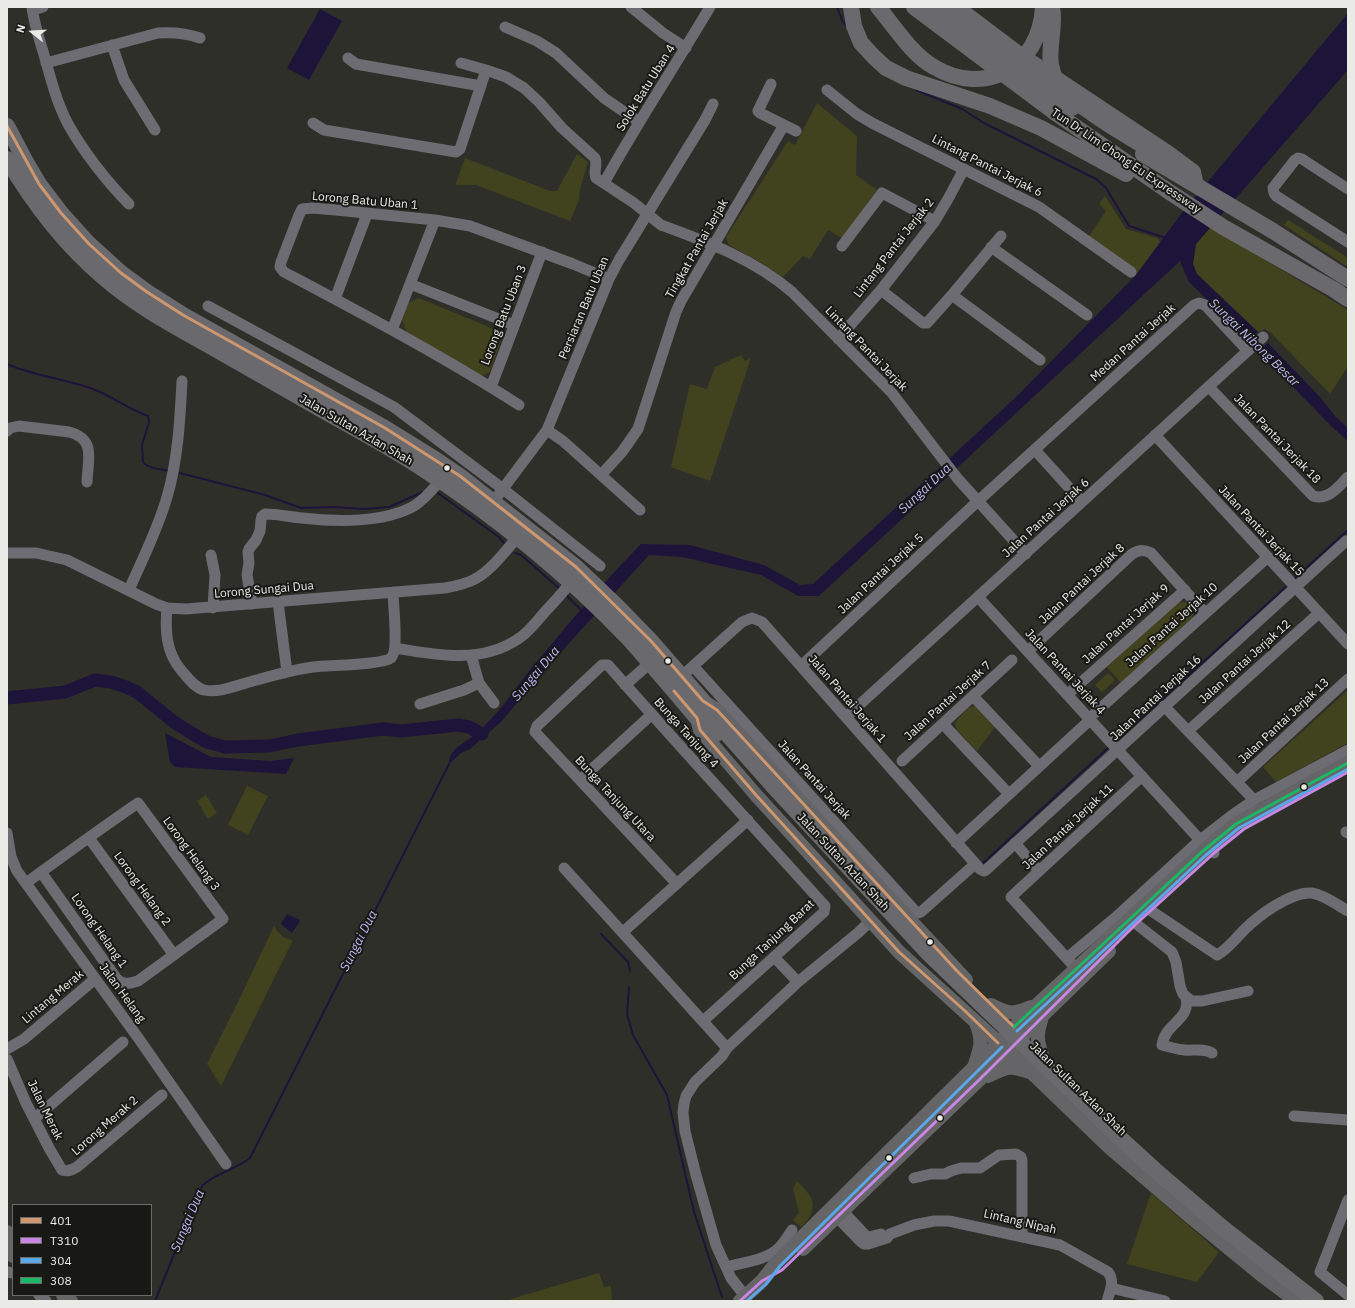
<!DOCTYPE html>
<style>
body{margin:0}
#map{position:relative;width:1355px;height:1308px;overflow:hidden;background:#2f2f2a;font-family:"IBM Plex Sans",sans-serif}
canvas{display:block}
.frame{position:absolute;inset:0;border:8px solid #eaebe6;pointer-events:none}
.legend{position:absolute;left:12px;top:1204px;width:140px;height:92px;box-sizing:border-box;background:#181815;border:1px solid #6c6c69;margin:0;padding:5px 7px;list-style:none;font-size:12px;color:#eaebe6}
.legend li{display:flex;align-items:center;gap:8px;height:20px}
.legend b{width:20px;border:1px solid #6c6c69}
.north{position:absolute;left:12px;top:12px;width:40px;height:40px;-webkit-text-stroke:3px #181815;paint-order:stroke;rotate:287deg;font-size:11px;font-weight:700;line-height:16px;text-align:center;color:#eaebe6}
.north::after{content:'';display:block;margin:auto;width:14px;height:18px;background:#eaebe6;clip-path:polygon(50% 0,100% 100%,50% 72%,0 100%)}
</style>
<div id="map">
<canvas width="1355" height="1308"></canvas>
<div class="frame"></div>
<ul class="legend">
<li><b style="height:5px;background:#cd976f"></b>401</li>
<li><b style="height:5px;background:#c787e3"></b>T310</li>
<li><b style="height:5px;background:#5aa8eb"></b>304</li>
<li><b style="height:5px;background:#1ab867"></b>308</li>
</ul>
<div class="north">N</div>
</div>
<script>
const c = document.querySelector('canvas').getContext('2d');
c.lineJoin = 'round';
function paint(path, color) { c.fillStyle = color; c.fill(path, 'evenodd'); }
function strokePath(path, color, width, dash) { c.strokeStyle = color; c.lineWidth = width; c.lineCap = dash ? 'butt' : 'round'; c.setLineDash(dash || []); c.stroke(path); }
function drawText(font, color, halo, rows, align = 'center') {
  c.font = font + ' "IBM Plex Sans",sans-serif'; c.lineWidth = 4; c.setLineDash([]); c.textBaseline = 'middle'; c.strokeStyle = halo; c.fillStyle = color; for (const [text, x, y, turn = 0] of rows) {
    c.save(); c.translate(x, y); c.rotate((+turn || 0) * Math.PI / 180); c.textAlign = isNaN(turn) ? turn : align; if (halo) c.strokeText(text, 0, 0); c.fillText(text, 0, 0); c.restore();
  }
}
paint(new Path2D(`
 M817,103L857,136L856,175L877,190L842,238L828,230L810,259L803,256L783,277L758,261L729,245L726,237L788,141L795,145Z
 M577,154L588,162L580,189L579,200L570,221L476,185H456V183L465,158L550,191H557Z
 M1105,196L1126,229L1157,238L1160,242L1136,275V270L1089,236L1106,211L1099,204Z
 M1288,220L1348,258V267L1284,225Z
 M1210,227L1348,310V366L1330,394L1271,333L1265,329L1258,332L1197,274L1193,264L1196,244Z
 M419,298L496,330L501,341L490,372L482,376L407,333L402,320L408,303Z
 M741,355L745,361L751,358L710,481L671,467L690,384L707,389L715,367Z
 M1178,602H1188L1194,609L1192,618L1121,683L1107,667Z
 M1108,673L1115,680L1102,692L1095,685Z
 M1348,690V743L1276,782L1263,767Z
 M974,706L977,707L995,727L977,751L957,730L955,724L957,720L968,708Z
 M247,786L268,796L248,835L228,825Z
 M206,795L217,813L208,819L197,801Z
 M274,926C277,933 286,940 293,940L221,1086L207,1064L238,1002Z
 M797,1181C814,1197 820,1209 801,1227L793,1220L799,1213L793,1188Z
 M1151,1193L1219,1252L1197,1282L1127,1264Z
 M599,1273L604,1287L611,1286L612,1301H512L511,1299Z`), '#40431d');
paint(new Path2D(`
 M320,9L342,21L309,80L287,68Z
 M1348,13V70L1196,244L1193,264L1197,274L1258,332L1249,340L1189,282L1180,261L819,596H798L761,575L682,557L649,555L543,672L501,722L470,749L461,753L449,764C449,749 463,744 473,736C480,731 485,725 491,719C506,704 517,685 531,669C566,626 602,584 641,544L690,545L764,565L800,585L813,584L1016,397L1136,275L1181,214Z
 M1268,343L1319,396L1336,417L1348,428V441L1331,426L1258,351Z
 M165,733L211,757L270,761L294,758L286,774L175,767L170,762Z
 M287,914L300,920L299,923L292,933L281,924Z`), '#1d143a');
strokePath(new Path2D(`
 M837,7L842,20L847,27
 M916,90L962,109L984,123L1096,179L1106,188L1129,226L1166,238
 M7,364C34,376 65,379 93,389C112,396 129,410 148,416L149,422L142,445L143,462C148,469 162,469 170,471
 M176,472L265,495L301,508L334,507L363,509L389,507L423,492
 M435,491L499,537L504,543
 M515,553L521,555L560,589
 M1294,579L1348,530
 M566,595L581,610
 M1115,742L1288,585
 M981,865L1110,746
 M601,934L628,962L630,971
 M629,987L627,1014L633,1035L667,1095L694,1212L722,1297
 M155,1301L202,1186C215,1173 235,1170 250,1158L449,764`), '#1d143a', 2);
strokePath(new Path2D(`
 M7,698L65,692L95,680L111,682L126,687L137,692L174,722L193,734L207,742L225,747L269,746L298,740L383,729L401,731L458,725L469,727L482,734`), '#1d143a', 13);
strokePath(new Path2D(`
 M32,7C34,24 40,41 45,58C51,80 57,103 68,124C83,151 107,182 129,204
 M631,7L663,33L686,48
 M33,10L43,7
 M505,27L537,41L556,53L604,98L639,122
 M112,45L124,80L155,130
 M348,58L356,64L481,86
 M46,63L158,33C173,32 186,33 200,38
 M461,63L486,70L506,77L524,88L539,102L562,128L595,158C598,165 593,171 596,178L634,203L661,225C707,242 754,259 792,292L892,393L958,479L1026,554
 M771,84L758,111L760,113L796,131
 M827,90L857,114L872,123L1039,207L1131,272
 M313,123L324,130L456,152L460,149L486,70
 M604,183C637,123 675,66 710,7
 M1348,189L1302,159L1298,158L1295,160L1273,188L1274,193L1276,196L1348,242
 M842,246L882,193L935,221
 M991,247L1087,315
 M410,284L514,325
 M881,290L923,323H927L952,295L1001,236
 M952,295L1040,360
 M335,299L367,214
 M208,306L394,407L503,489L600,566
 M392,330L435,220
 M838,339L881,290L935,221L948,199L964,169
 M491,387L542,252
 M1209,387L1313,496C1328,501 1338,487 1348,477
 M519,405C443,356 363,314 284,272L280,267L281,262L299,215L302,209L312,208L336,210L435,220L470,226L573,264L609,279
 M547,430L563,441L640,510
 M7,431L10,428L19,426L69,432C96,439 88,459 87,482
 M1155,435L1348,644
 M1035,450L1082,502
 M601,475L622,452L638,429L676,312L681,301L784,125
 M493,502L547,430L609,279L619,260L705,120L713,104
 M7,553H36L67,560L156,604L167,608L186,609L445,588C456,586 466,584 475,579C492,570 505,551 517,538
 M211,555L215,575L213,608
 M129,590C142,560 158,529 167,497C178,460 180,419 182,381
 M978,597L1200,840L1214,853
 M278,602L287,672
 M252,604L247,575L249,563L248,552L249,549L256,540L260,531L261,520L262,516L265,514C278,514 290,517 302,518C336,522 384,523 414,506C424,500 432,490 440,481
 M167,608C165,631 166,652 181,670C187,677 195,688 204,690C218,693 232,687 246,683C268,677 290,670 313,667C328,665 382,665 391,658C399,651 393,604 393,592
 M395,648C436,655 481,664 518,639C528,633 536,622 544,613C553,603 562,594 570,583
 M1028,651L1132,554C1139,550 1143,549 1151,553L1205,613
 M471,655L479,683L494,703
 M693,666L915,911L918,913L921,912L975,864
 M801,666L978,501L1194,305L1199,303L1205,305L1248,351
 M682,676L742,622L752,618L762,622L980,869L984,871L986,870L1346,541H1348
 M625,685L650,663
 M1068,694L1185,590
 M973,696L1039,766
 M420,704L464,690L479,683
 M1164,706L1254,800
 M1095,713L1268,557
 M846,717L1263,337
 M943,724L1009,794
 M1188,731L1319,613
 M902,761L1012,660
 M580,780L651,715
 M1237,782L1348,679
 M1346,832L1348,833
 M7,833L11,857L17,871L139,1039L226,1164
 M89,838L174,955
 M956,843L1091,719
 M1015,843L1039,871
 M564,868L727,1048
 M26,883C63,856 100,829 138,803L223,919L138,981C129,984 122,985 116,978L41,872
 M677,884L535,732L537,726L602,665H608C680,747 753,826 825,906L824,912L703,1021
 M1144,906L1217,955C1227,950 1236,938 1244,930C1258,916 1291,891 1312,893C1325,895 1337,905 1348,911
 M1130,919L1172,952L1176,962L1180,986L1183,994L1191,1001H1202L1248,991
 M623,932L748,820
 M774,957L798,982
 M1067,958L1116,917L1200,840L1231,816L1254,800L1348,750
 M1072,964L1011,897L1142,776
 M1186,998C1191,1020 1165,1023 1162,1045C1169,1047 1176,1049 1184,1050C1193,1051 1204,1048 1212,1053
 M7,1049L24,1039L95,979
 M7,1059L26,1103L49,1148L62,1170C68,1172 72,1170 77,1167L162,1095
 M1294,1116L1348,1120
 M34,1119L123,1042
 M914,1178L931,1174H945L951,1171L961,1168H980L999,1155L1016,1154L1021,1157L1022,1161V1236
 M1348,1200L1320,1272L1348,1295
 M838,1206L866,1236L869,1237L881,1234
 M832,1212L860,1241L864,1244H868L887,1238L890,1234L914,1225L934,1221H949L1060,1245L1108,1272C1115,1281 1110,1291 1107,1301
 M726,1267C743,1262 765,1261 779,1248C784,1243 788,1236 792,1230
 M7,1272L13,1273
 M1111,1288L1165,1301
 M39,1295L46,1301
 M745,1296L731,1278L716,1245L696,1175L685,1131L683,1112L684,1104L686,1096L695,1082L722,1056L727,1048L798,982L859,932L871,920`), '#6d6c73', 11);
strokePath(new Path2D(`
 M703,701L717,710L894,903L966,980
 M697,718L700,730L756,795L899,952L1033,1074L1110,1148L1187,1214L1264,1277L1296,1301
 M991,1005C1008,1014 1013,1015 1031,1007
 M1042,1055C1036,1039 1037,1033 1042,1017
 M975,1064C981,1047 983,1040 976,1023
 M988,1076C1007,1067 1009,1065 1029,1072
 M7,1232L13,1240
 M803,1249L979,1080L1043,1015L1109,951
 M7,1250L13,1256
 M63,1295L71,1301
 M740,1301L762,1281L776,1263L1038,1004L1208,847L1236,824L1348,763`), '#656466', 14);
strokePath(new Path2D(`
 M851,7L854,26L861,43L874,57L886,68L906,78L990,106L1041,128L1126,174
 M914,7L1057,114L1168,191L1223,227L1333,289L1348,299
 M937,7L1072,108
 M956,7L1017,53L1169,154L1193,172L1195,181
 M7,126L26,162L39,184L61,213L89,244L121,273L147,292L183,315L385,428L435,459L460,476L576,567L618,607L651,641L703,701L711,716L773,786
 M1143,154L1273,231L1348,279
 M7,159C33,203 64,244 103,277C137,307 178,328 217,350C255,372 293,393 331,415C360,431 389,447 417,465C493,514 566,573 629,639C652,665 674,691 697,718L706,723L716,734`), '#6a696d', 16);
strokePath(new Path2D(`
 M878,7C894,26 912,55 934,67C986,98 1040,66 1043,7
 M1052,7C1056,26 1048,46 1051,65C1053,74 1056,84 1062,91C1069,99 1080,105 1089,111C1112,128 1138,142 1162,157
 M773,786L929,954L1121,1139L1155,1170L1223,1228L1316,1301`), '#6a696d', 16);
strokePath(new Path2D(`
 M7,126L39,184L61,213L89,244L121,273L147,292L183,315L385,428L460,476L576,567L651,641L703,701L717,710L957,971L1014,1027
 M674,691L697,718L700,730L756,795L899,952L964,1010L998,1043`), '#cd976f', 3);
strokePath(new Path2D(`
 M740,1301L762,1281L782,1270L979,1080L1136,924L1214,853L1244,829L1348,772`), '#c787e3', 3);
strokePath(new Path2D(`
 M1017,1031L1206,855L1239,828L1348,769
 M747,1301L766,1284L780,1266L1002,1047`), '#5aa8eb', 3);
strokePath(new Path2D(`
 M1014,1027L1203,851L1236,824L1348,763`), '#1ab867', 3);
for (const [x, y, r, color] of [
 [447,468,3.5,"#eaebe6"],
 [668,661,3.5,"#eaebe6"],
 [1304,787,3.5,"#eaebe6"],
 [930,942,3.5,"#eaebe6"],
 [940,1118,3.5,"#eaebe6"],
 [889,1158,3.5,"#eaebe6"]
]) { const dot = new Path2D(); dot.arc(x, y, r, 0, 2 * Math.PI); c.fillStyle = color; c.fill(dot); strokePath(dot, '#181815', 1.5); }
drawText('12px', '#eaebe6', '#181815', [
 ["Solok Batu Uban 4",646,88,-58],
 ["Tun Dr Lim Chong Eu Expressway",1126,161,34],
 ["Lintang Pantai Jerjak 6",987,166,27],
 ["Lorong Batu Uban 1",365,201,5],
 ["Lintang Pantai Jerjak 2",894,248,-52],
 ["Tingkat Pantai Jerjak",697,249,-60],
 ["Persiaran Batu Uban",584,308,-67],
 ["Lorong Batu Uban 3",504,315,-69],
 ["Medan Pantai Jerjak",1133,343,-42],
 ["Lintang Pantai Jerjak",866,349,46],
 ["Jalan Sultan Azlan Shah",356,430,30],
 ["Jalan Pantai Jerjak 18",1277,439,46],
 ["Jalan Pantai Jerjak 6",1046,518,-42],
 ["Jalan Pantai Jerjak 15",1261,531,47],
 ["Jalan Pantai Jerjak 5",881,574,-43],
 ["Jalan Pantai Jerjak 8",1082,584,-43],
 ["Lorong Sungai Dua",264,590,-5],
 ["Jalan Pantai Jerjak 9",1126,624,-42],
 ["Jalan Pantai Jerjak 10",1172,625,-42],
 ["Jalan Pantai Jerjak 12",1245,662,-42],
 ["Jalan Pantai Jerjak 4",1065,672,47],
 ["Jalan Pantai Jerjak 16",1156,698,-43],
 ["Jalan Pantai Jerjak 1",847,699,49],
 ["Jalan Pantai Jerjak 7",948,701,-42],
 ["Jalan Pantai Jerjak 13",1284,721,-43],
 ["Bunga Tanjung 4",686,733,48],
 ["Jalan Pantai Jerjak",814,780,48],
 ["Bunga Tanjung Utara",615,799,47],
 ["Jalan Pantai Jerjak 11",1068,827,-43],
 ["Lorong Helang 3",191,854,54],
 ["Jalan Sultan Azlan Shah",843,862,47],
 ["Lorong Helang 2",142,889,54],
 ["Lorong Helang 1",99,931,55],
 ["Bunga Tanjung Barat",772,940,-43],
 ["Jalan Helang",122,993,54],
 ["Lintang Merak",53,997,-40],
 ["Jalan Sultan Azlan Shah",1078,1089,44],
 ["Jalan Merak",45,1110,64],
 ["Lorong Merak 2",105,1126,-41],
 ["Lintang Nipah",1020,1222,13]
]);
drawText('italic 13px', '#bfb9f7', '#181815', [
 ["Sungai Nibong Besar",1254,343,44],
 ["Sungai Dua",925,489,-43],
 ["Sungai Dua",536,674,-50],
 ["Sungai Dua",359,941,-63],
 ["Sungai Dua",188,1221,-67]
]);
</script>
